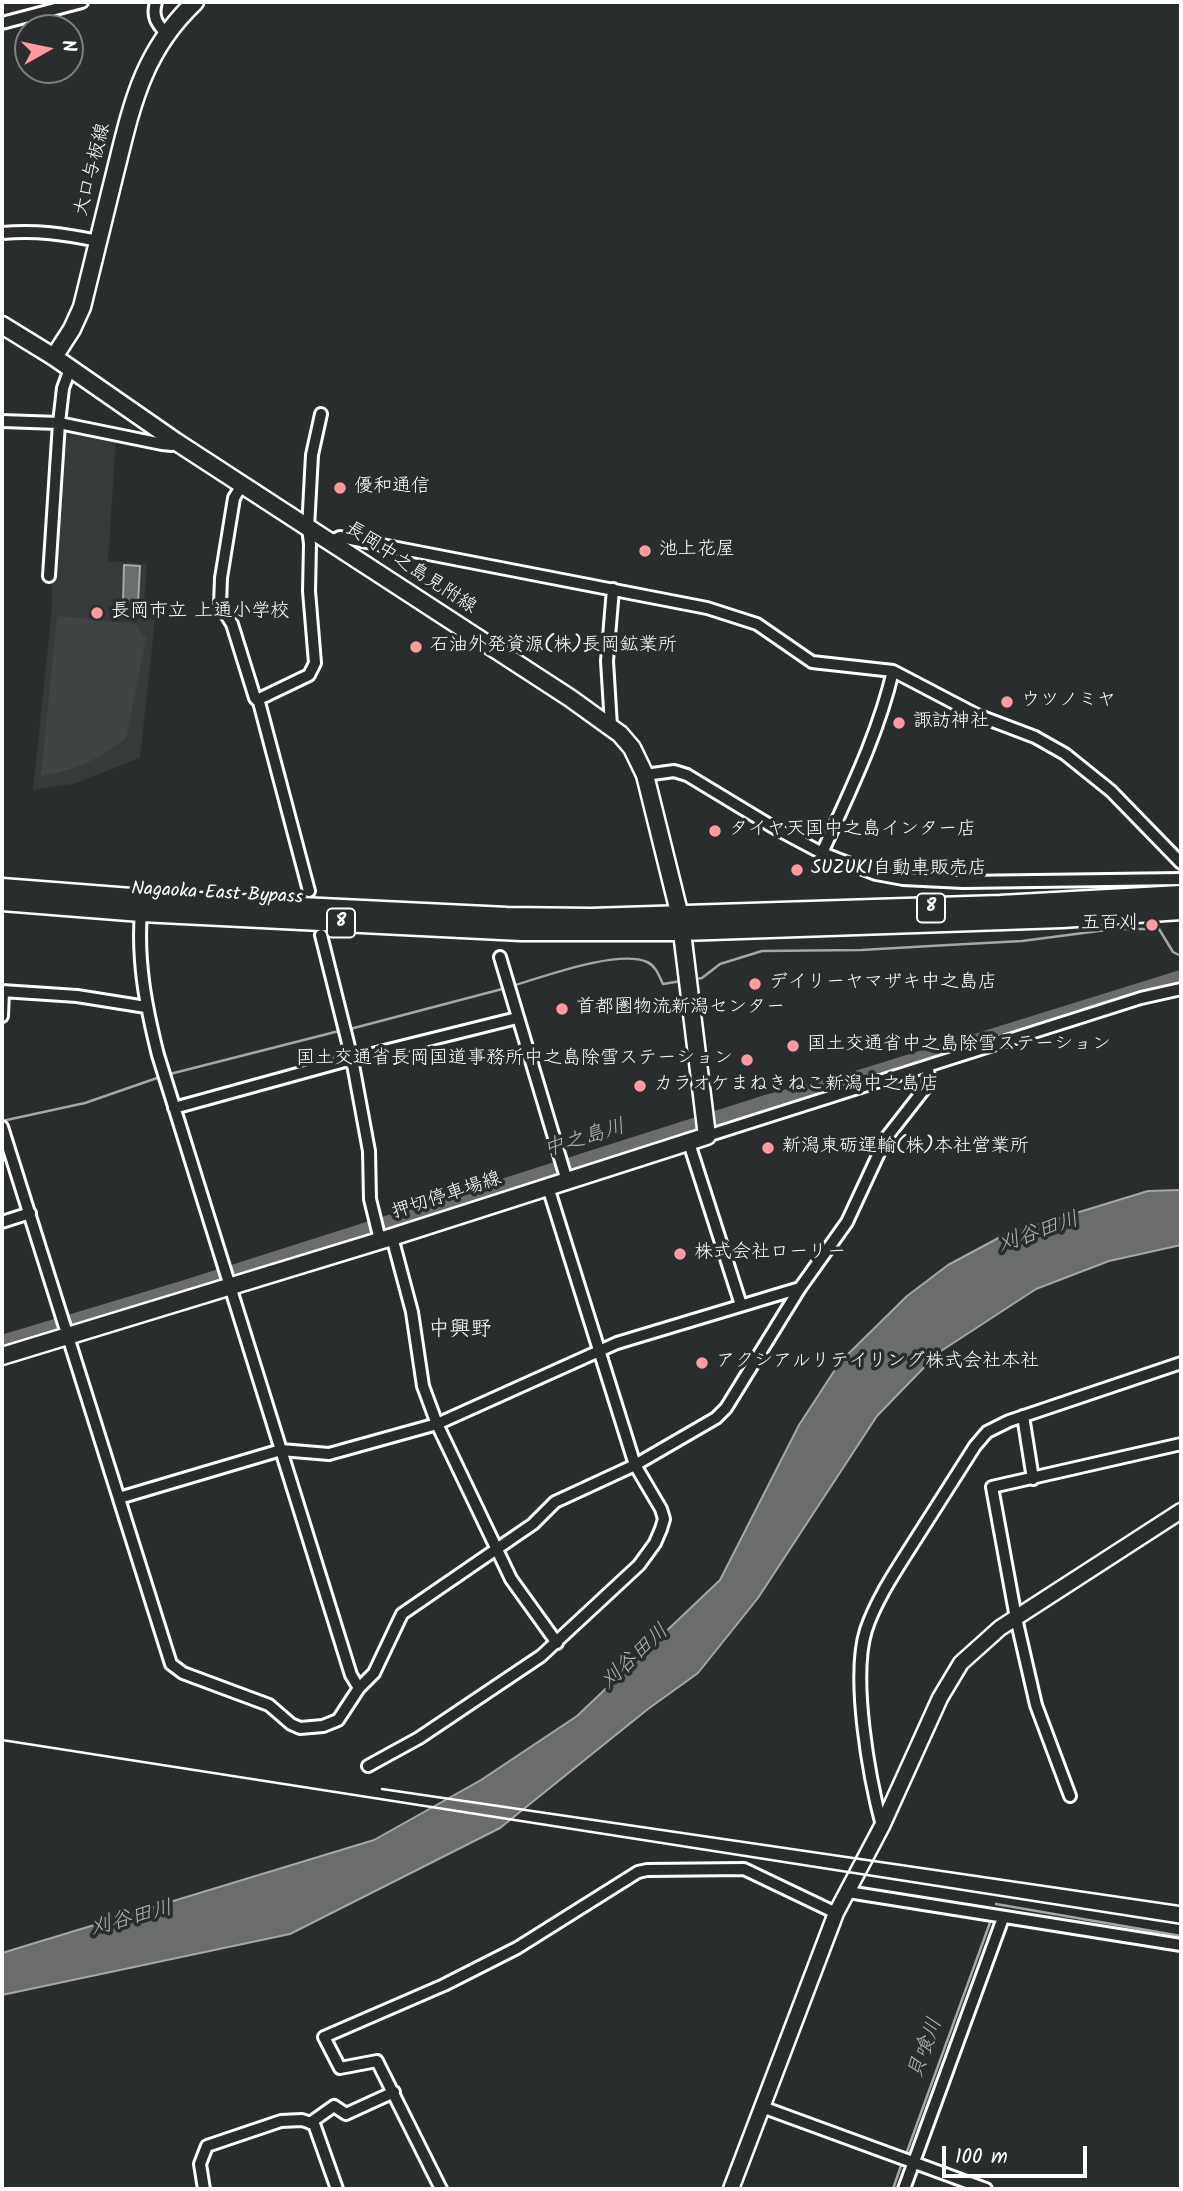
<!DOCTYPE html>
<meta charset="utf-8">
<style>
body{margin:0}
#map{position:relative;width:1183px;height:2191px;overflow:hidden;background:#2a2d2e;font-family:Kalam,sans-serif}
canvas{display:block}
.frame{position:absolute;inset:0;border:4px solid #fff;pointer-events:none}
.north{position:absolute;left:14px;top:14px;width:70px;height:70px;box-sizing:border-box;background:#2a2d2e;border:2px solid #7f8182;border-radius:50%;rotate:81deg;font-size:19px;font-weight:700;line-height:28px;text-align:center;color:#fff}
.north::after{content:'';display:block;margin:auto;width:24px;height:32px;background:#ff9aa2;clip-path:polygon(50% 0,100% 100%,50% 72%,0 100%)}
.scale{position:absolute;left:942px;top:2146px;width:145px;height:32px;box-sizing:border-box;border:4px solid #fff;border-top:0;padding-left:9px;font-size:21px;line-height:24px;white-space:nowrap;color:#fff;-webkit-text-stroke:5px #2a2d2e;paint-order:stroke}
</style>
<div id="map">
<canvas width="1183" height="2191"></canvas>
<div class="frame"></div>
<div class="north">N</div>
<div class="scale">100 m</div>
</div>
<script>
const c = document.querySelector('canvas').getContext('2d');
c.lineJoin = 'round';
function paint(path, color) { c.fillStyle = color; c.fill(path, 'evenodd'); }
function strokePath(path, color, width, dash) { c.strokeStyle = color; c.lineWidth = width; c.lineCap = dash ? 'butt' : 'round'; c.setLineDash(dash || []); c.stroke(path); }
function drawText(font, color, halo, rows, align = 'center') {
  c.font = font + ' Kalam,"Klee One",sans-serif'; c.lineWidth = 7; c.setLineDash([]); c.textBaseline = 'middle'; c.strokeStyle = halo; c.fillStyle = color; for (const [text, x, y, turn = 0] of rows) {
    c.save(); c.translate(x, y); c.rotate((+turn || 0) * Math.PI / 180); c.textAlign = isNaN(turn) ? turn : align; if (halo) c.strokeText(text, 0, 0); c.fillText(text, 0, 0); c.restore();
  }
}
paint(new Path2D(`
 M65,431L116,440L108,561L147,564L143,618L155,620L140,758L73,784L33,790L52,608V572Z`), '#373a3b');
paint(new Path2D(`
 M57,616L135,624L146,638L126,738C95,761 79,769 41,776Z`), '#414445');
const water = new Path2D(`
 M124,565L140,566L138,603L123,602Z
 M1181,1190V1245L1109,1261L1036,1289L938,1353L877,1416L758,1598L698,1673L648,1709L500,1828L290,1934L2,1995V1953L374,1840L481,1780L577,1716L720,1580L799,1425L840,1362L907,1296L948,1265L1004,1235L1148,1191Z`);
paint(water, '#6a6c6d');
strokePath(water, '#a6a7a7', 2);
strokePath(new Path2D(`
 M695,979L702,978L720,964L762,951L861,950L948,945L1022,941L1114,929H1159L1173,952L1181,956
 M512,986C543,977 618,949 647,962C656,966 659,976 663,984L681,981
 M350,1029L506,988
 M166,1075L343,1030
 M2,1121L85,1103L160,1077
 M996,1904L1181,1936
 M905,2157L991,1920
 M893,2189L902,2163`), '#a6a7a7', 2.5);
strokePath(new Path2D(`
 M2,1344L185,1289L766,1104L859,1079L1181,979`), '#6a6c6d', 18);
const minor = new Path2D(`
 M156,2C152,16 156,23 166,33
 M2,23L82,2
 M2,233C37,230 64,234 98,241
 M2,421L59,423L162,444L172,445L175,441
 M242,485L234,498L221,578L220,605L232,624L255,698L259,702L309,891
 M330,542L340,537L351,539L707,608L757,624L812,662L893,671C878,735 849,793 822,853
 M49,576L59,423L63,388L70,369
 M893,671L977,715L1035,737L1065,754L1111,791L1181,863
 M257,700L309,675L315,663L309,591L310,544L308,528L312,455L321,414
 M611,726L607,661L613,589
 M645,775L674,771L687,775L773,827L822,853L876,874L903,879L963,882L1181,879
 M141,912C137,962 146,1007 158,1055L351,1675L359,1688
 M321,935L352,1059L369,1151L370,1199L380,1240
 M500,957L567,1181
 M2,991L77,996L146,1007
 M2,1016L3,991
 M174,1108L352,1059L517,1018
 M2,1127L171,1664L183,1673L269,1705L291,1724L300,1728L323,1726L338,1720L359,1688L374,1673L402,1614L533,1524L555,1502L635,1465L716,1418L726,1408L800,1288
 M707,1136L1141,998L1181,989
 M689,1143L741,1305
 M2,1222L30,1213
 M392,1237L412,1312L423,1386L437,1424L511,1579L557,1643
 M1023,1416L1033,1479
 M119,1498L281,1450L329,1454L437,1424L617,1343L800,1288L847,1222L886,1138L929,1083L928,1067
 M368,1766L419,1738L541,1656L639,1565L655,1543L661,1529L664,1519L661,1509L635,1465L548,1187
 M1070,1796L1036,1705L1016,1618L992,1487L1181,1444
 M882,1826C869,1777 851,1678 866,1630C876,1600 895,1572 912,1545C933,1512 954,1479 975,1446L987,1432L1009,1421L1181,1363
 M848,1892L1181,1945
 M762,2107L986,2189
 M310,2123L334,2106L346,2114L394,2092
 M204,2189L200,2164L207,2146L281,2121L302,2120L314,2124L337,2189
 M441,2189L377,2061L340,2068L324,2037L444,1985L517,1948L638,1872L647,1870L744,1869L836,1913
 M904,2189L1003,1918`);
const tertiary = new Path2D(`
 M731,2189L836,1913L882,1826L940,1698L961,1663L1000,1628L1181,1511`);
const secondary = new Path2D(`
 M2,325L54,357L175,441L570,698L620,734L632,748L645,775L680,916L707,1136L392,1237L2,1356
 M54,357L72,329L82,307C92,265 103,223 113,181C131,110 140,54 195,2`);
const trunk = new Path2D(`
 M2,888L157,900L507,917L591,918L1000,905L1181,895
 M2,901L141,912L521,931H682L1062,918L1181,910`);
strokePath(minor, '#fff', 16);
strokePath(tertiary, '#fff', 19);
strokePath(secondary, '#fff', 21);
strokePath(trunk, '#fff', 23);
strokePath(minor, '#2a2d2e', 10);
strokePath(tertiary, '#2a2d2e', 14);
strokePath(secondary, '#2a2d2e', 16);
strokePath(trunk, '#2a2d2e', 18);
strokePath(new Path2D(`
 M2,1740L1181,1924
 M382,1789L1181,1906`), '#fff', 2.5);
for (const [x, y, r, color] of [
 [340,488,7,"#ff9aa2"],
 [645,551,7,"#ff9aa2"],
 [97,613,7,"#ff9aa2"],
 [416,647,7,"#ff9aa2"],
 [1007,702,7,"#ff9aa2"],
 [899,723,7,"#ff9aa2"],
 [715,831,7,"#ff9aa2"],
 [797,870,7,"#ff9aa2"],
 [1152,925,7,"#ff9aa2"],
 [755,984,7,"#ff9aa2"],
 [562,1009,7,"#ff9aa2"],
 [793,1046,7,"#ff9aa2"],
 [747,1060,7,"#ff9aa2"],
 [640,1086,7,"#ff9aa2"],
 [768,1148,7,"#ff9aa2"],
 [680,1254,7,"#ff9aa2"],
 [702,1363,7,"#ff9aa2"]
]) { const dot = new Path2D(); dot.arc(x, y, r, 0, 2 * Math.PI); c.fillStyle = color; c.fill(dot); strokePath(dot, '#2a2d2e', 2.5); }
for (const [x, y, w] of [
 [931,908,28],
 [341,923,28]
]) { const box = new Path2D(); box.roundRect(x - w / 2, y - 14.5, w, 29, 5); c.fillStyle = '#2a2d2e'; c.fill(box); strokePath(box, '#fff', 2); }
drawText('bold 18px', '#fff', null, [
 ["8",931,908],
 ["8",341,923]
]);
drawText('19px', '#fff', '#2a2d2e', [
 ["大口与板線",94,170,-76],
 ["長岡中之島見附線",410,569,33],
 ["Nagaoka East Bypass",217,895,3],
 ["押切停車場線",447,1197,-18]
]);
drawText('19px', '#fff', '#2a2d2e', [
 ["優和通信",354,488],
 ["池上花屋",659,551],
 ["長岡市立 上通小学校",111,613],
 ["石油外発資源(株)長岡鉱業所",430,647],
 ["ウツノミヤ",1021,702],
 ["諏訪神社",913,723],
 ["タイヤ天国中之島インター店",729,831],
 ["SUZUKI自動車販売店",811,870],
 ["五百刈",1138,925,"right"],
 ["デイリーヤマザキ中之島店",769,984],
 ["首都圏物流新潟センター",576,1009],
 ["国土交通省中之島除雪ステーション",807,1046],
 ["国土交通省長岡国道事務所中之島除雪ステーション",733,1060,"right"],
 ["カラオケまねきねこ新潟中之島店",654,1086],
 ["新潟東砺運輸(株)本社営業所",782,1148],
 ["株式会社ローリー",694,1254],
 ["アクシアルリテイリング株式会社本社",716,1363]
], 'left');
drawText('italic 21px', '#b4b6b6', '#2a2d2e', [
 ["中之島川",585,1140,-17],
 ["刈谷田川",1039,1234,-19],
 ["刈谷田川",636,1658,-43],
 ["刈谷田川",132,1920,-15],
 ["貝喰川",927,2049,-70]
]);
drawText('21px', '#fff', '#2a2d2e', [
 ["中興野",460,1331]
]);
</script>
